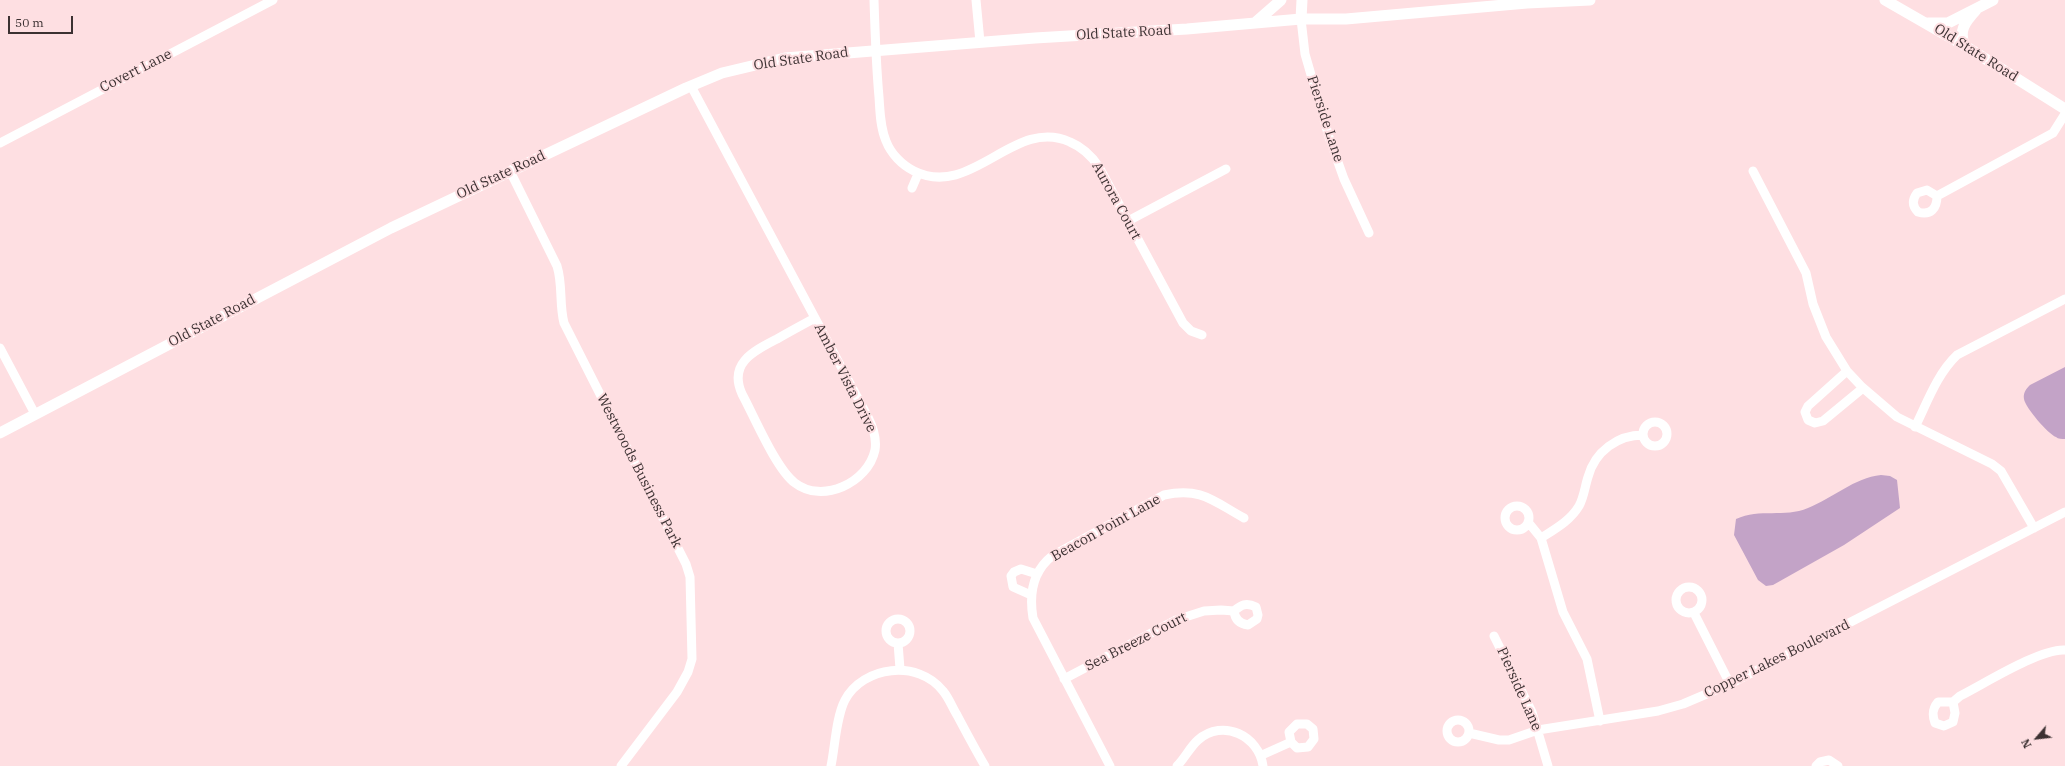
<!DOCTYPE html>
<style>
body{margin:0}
#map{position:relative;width:2065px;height:766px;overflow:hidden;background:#fedfe2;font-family:"IBM Plex Serif",serif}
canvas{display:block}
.north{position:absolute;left:2017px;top:718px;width:40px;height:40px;-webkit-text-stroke:3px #fedfe2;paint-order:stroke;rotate:242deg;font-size:11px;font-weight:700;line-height:16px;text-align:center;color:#3c3132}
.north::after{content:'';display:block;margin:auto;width:14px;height:18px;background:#3c3132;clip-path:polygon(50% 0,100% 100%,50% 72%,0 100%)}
.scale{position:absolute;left:8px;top:16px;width:65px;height:18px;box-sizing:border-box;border:2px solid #3c3132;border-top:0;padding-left:5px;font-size:12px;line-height:14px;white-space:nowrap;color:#3c3132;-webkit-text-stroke:3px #fedfe2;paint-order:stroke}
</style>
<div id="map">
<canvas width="2065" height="766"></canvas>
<div class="north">N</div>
<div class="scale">50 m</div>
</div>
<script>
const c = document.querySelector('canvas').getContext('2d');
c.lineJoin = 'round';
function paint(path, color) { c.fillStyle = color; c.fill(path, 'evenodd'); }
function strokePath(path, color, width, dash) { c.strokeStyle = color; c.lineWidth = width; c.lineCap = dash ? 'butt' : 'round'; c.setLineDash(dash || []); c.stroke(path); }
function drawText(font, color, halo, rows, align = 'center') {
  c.font = font + ' "IBM Plex Serif",serif'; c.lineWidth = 4; c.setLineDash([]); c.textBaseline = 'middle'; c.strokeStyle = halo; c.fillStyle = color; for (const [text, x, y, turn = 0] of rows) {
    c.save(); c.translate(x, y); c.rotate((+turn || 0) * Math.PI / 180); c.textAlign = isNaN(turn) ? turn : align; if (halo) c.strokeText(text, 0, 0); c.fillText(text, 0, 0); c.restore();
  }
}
paint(new Path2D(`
 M2065,367V439C2062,439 2058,439 2056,437C2048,434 2025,407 2024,399C2023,393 2026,389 2030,385Z
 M1881,475L1890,476L1897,480L1900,508L1844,545L1773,585L1766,586L1758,580L1734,535L1736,519C1760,508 1784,518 1808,508C1833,498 1854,478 1881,475Z`), '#c3a3c7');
strokePath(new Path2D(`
 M874,0C875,32 876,64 879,97C880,111 880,127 886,141C891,154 902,165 914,171C972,200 1014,116 1070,142C1082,147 1091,155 1099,167L1183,323L1191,331L1202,335
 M976,0L980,42
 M1301,19L1305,54L1329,137L1344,179L1369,233
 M691,86L868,417C873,427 877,438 875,450C868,483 822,504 795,483C776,469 754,416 742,394C728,363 754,351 777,339C789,332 802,325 815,318
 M0,143L273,0
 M510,171L557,266C563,285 559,304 564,323L686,564L690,577L692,659L688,672L677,692L621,766
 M1753,171L1806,273L1813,304L1826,337L1847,371L1862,387L1897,417L1992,464L2001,471L2034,528
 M912,188L918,174
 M1927,190L1937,196C1937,208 1931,216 1918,212C1912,206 1912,200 1917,193Z
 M1937,196L2053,133L2065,114
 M1128,221L1226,169
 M0,348L35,414
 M1847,371L1808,406L1805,412L1808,420L1815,423L1823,421L1863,388
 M1643 434a12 12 0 1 1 24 0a12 12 0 1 1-24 0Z
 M1915,427C1927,403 1937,374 1957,355L2065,299
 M1505 518a12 12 0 1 1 24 0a12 12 0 1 1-24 0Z
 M1528,522L1541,538L1563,612L1587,659L1600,721
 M1541,538C1555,529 1570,521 1579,506C1584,497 1585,486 1588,477C1595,451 1618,435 1643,435
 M1676 600a13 13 0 1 1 26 0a13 13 0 1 1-26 0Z
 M1031,595L1013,587L1011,576L1014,572L1021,569L1037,574
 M1694,613L1730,684
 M886 631a12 12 0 1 1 24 0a12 12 0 1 1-24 0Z
 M1494,636L1532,712L1548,766
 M898,643L900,669
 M1064,679L1176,620L1204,611L1221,610L1234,611C1235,620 1240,624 1248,625L1257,619L1258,615L1256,607C1246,602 1241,605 1234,611
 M1953,702L1955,713L1953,722L1944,726L1935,723C1932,715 1932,709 1938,702H1953L1960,696C1984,684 2041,648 2065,650
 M1447 731a11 11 0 1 1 22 0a11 11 0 1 1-22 0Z
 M1469,733L1499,740H1509L1538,730L1658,711L1683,704L1730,684L2065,512
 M1262,755L1291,742L1297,748L1308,747L1314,739L1313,729L1307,724H1297L1289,732L1291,742
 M831,766C835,747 836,717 845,700C863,666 918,659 943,691C949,698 952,707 957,715C966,732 975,749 985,766
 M1110,766L1033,618C1029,594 1032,572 1052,556L1164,495C1201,487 1213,501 1244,518
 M1177,766C1185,758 1190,747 1198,740C1223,718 1259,736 1263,766
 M1816,766L1820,762L1829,760L1838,766`), '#fff', 9);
strokePath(new Path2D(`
 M1885,0L1965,46L2065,109
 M1301,19L1302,0
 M1256,22L1281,0
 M1928,23H1948L1993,0
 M1965,46C1958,31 1965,22 1976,10
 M0,433L391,228L686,88L722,73L785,58L1035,38L1187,29L1301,19H1346L1527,3L1590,0`), '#fff', 11);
drawText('14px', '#3c3132', '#fedfe2', [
 ["Old State Road",1124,33,-3],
 ["Old State Road",1976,53,32],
 ["Old State Road",801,59,-8],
 ["Covert Lane",136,71,-27],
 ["Pierside Lane",1325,119,72],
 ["Old State Road",501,175,-25],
 ["Aurora Court",1116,201,61],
 ["Old State Road",212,321,-28],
 ["Amber Vista Drive",845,378,63],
 ["Westwoods Business Park",639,471,63],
 ["Beacon Point Lane",1106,528,-29],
 ["Sea Breeze Court",1136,642,-27],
 ["Copper Lakes Boulevard",1777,659,-26],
 ["Pierside Lane",1519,689,66]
]);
</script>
